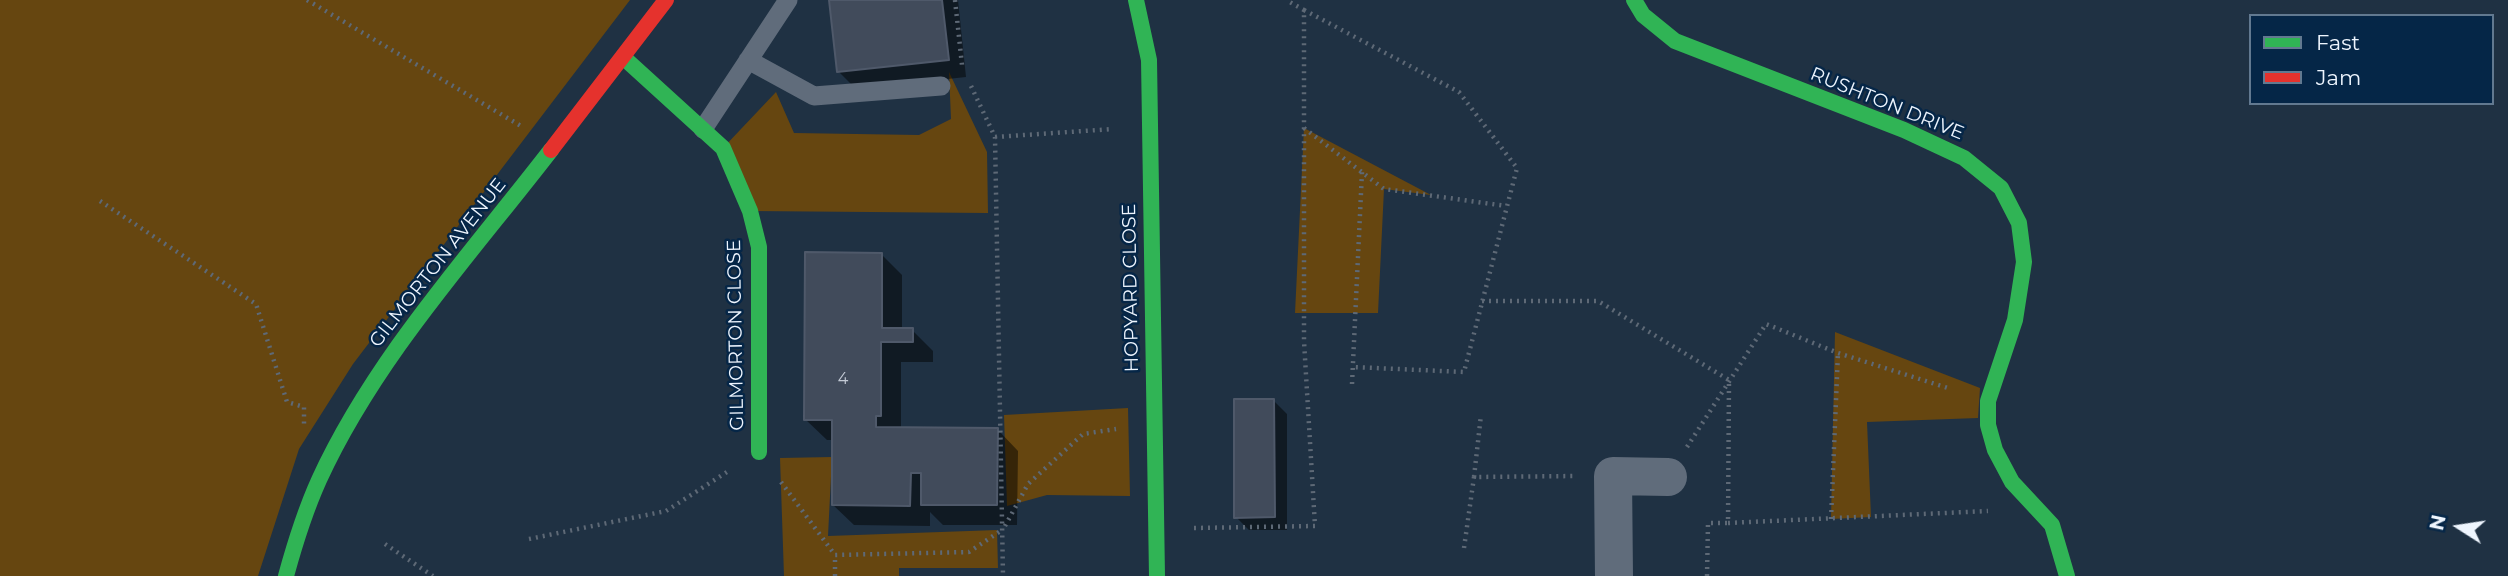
<!DOCTYPE html>
<style>
body{margin:0}
#map{position:relative;width:2508px;height:576px;overflow:hidden;background:#1f3143;font-family:Montserrat,sans-serif}
canvas{display:block}
.legend{position:absolute;left:2249px;top:14px;width:245px;height:91px;box-sizing:border-box;background:#052647;border:2px solid #627990;margin:0;padding:9px 12px;list-style:none;font-size:21px;color:#eef5fe}
.legend li{display:flex;align-items:center;gap:14px;height:35px}
.legend b{width:35px;border:2px solid #627990}
.north{position:absolute;left:2424px;top:492px;width:70px;height:70px;-webkit-text-stroke:5px #052647;paint-order:stroke;rotate:282deg;font-size:19px;font-weight:700;line-height:28px;text-align:center;color:#eef5fe}
.north::after{content:'';display:block;margin:auto;width:24px;height:32px;background:#eef5fe;clip-path:polygon(50% 0,100% 100%,50% 72%,0 100%)}
</style>
<div id="map">
<canvas width="2508" height="576"></canvas>
<ul class="legend">
<li><b style="height:9px;background:#30b455"></b>Fast</li>
<li><b style="height:9px;background:#e5322d"></b>Jam</li>
</ul>
<div class="north">N</div>
</div>
<script>
const c = document.querySelector('canvas').getContext('2d');
c.lineJoin = 'round';
function paint(path, color) { c.fillStyle = color; c.fill(path, 'evenodd'); }
function strokePath(path, color, width, dash) { c.strokeStyle = color; c.lineWidth = width; c.lineCap = dash ? 'butt' : 'round'; c.setLineDash(dash || []); c.stroke(path); }
function drawText(font, color, halo, rows, align = 'center') {
  c.font = font + ' Montserrat,sans-serif'; c.lineWidth = 5; c.setLineDash([]); c.textBaseline = 'middle'; c.strokeStyle = halo; c.fillStyle = color; for (const [text, x, y, turn = 0] of rows) {
    c.save(); c.translate(x, y); c.rotate((+turn || 0) * Math.PI / 180); c.textAlign = isNaN(turn) ? turn : align; if (halo) c.strokeText(text, 0, 0); c.fillText(text, 0, 0); c.restore();
  }
}
paint(new Path2D(`
 M0,0H630L353,364L299,449L258,576H0Z
 M949,72L987,152L988,213L750,211L723,148L776,92L794,133L919,135L951,119Z
 M1304,128L1431,195L1384,189L1378,313H1295Z
 M1835,332L1980,388L1978,418L1867,422L1871,517L1831,519Z
 M1128,408L1130,496L1047,495L1007,506L1004,415Z
 M832,457L828,536L997,530L998,568H899V576H784L780,458Z`), '#664610');
paint(new Path2D(`
 M831,0H958L966,77L856,89L838,71Z
 M881,254L902,275V330H912L933,351V362H901V429L998,430L1018,451L1017,525H943L930,512V526L854,525L833,505L834,440H827L806,420Z
 M1274,401L1287,414V530H1249L1236,517Z`), '#0007');
const building = new Path2D(`
 M829,0H942L949,60L837,72Z
 M805,252L882,253V328H913V342H881V416H876V427L998,428L997,505H921V473H911L910,506L832,505V420H804Z
 M1234,399H1274L1275,517L1234,518Z`);
paint(building, '#414b5b');
strokePath(building, '#4f596a', 2);
strokePath(new Path2D(`
 M307,0L521,126
 M955,0L962,65
 M1304,10L1459,92L1517,168L1464,372L1353,367
 M971,86L995,137L1003,576
 M1304,128L1384,189L1506,206
 M995,137L1113,129
 M100,201L256,304L287,402L304,407V424
 M1482,301H1598L1729,380L1728,523H1708L1707,576
 M1352,384L1362,172
 M1687,447L1766,324L1838,353L1951,389
 M1474,477L1481,415
 M781,482L835,555L969,552L1002,530
 M1831,519L1838,353
 M1728,523L1988,511
 M1005,526L1028,484L1083,434L1116,429
 M1194,528L1315,526L1304,341V10L1286,0
 M529,539L666,511L727,472
 M385,544L433,576
 M1464,548L1474,477L1577,476
 M835,576V555`), '#5e6976', 4.5, [2, 5]);
strokePath(new Path2D(`
 M748,60L814,96L941,86
 M703,129L788,0`), '#606c7b', 19);
strokePath(new Path2D(`
 M1614,576L1613,476L1668,477`), '#606c7b', 38);
strokePath(new Path2D(`
 M1136,0L1149,60L1157,576
 M1634,0L1643,15L1675,41L1904,130L1964,158L2001,188L2019,223L2024,262L2015,320L1988,401V425L1995,450L2012,482L2052,525L2067,576
 M623,57L723,148L750,211L759,247V452
 M286,576C295,543 305,511 319,480C375,358 470,255 551,150`), '#30b455', 16);
strokePath(new Path2D(`
 M551,150L666,0`), '#e5322d', 16);
drawText('16px', '#c3cad5', null, [
 ["4",843,379]
]);
drawText('19px', '#eef5fe', '#052647', [
 ["RUSHTON DRIVE",1887,104,22],
 ["GILMORTON AVENUE",438,263,-52],
 ["HOPYARD CLOSE",1131,288,-91],
 ["GILMORTON CLOSE",736,335,-91]
]);
</script>
